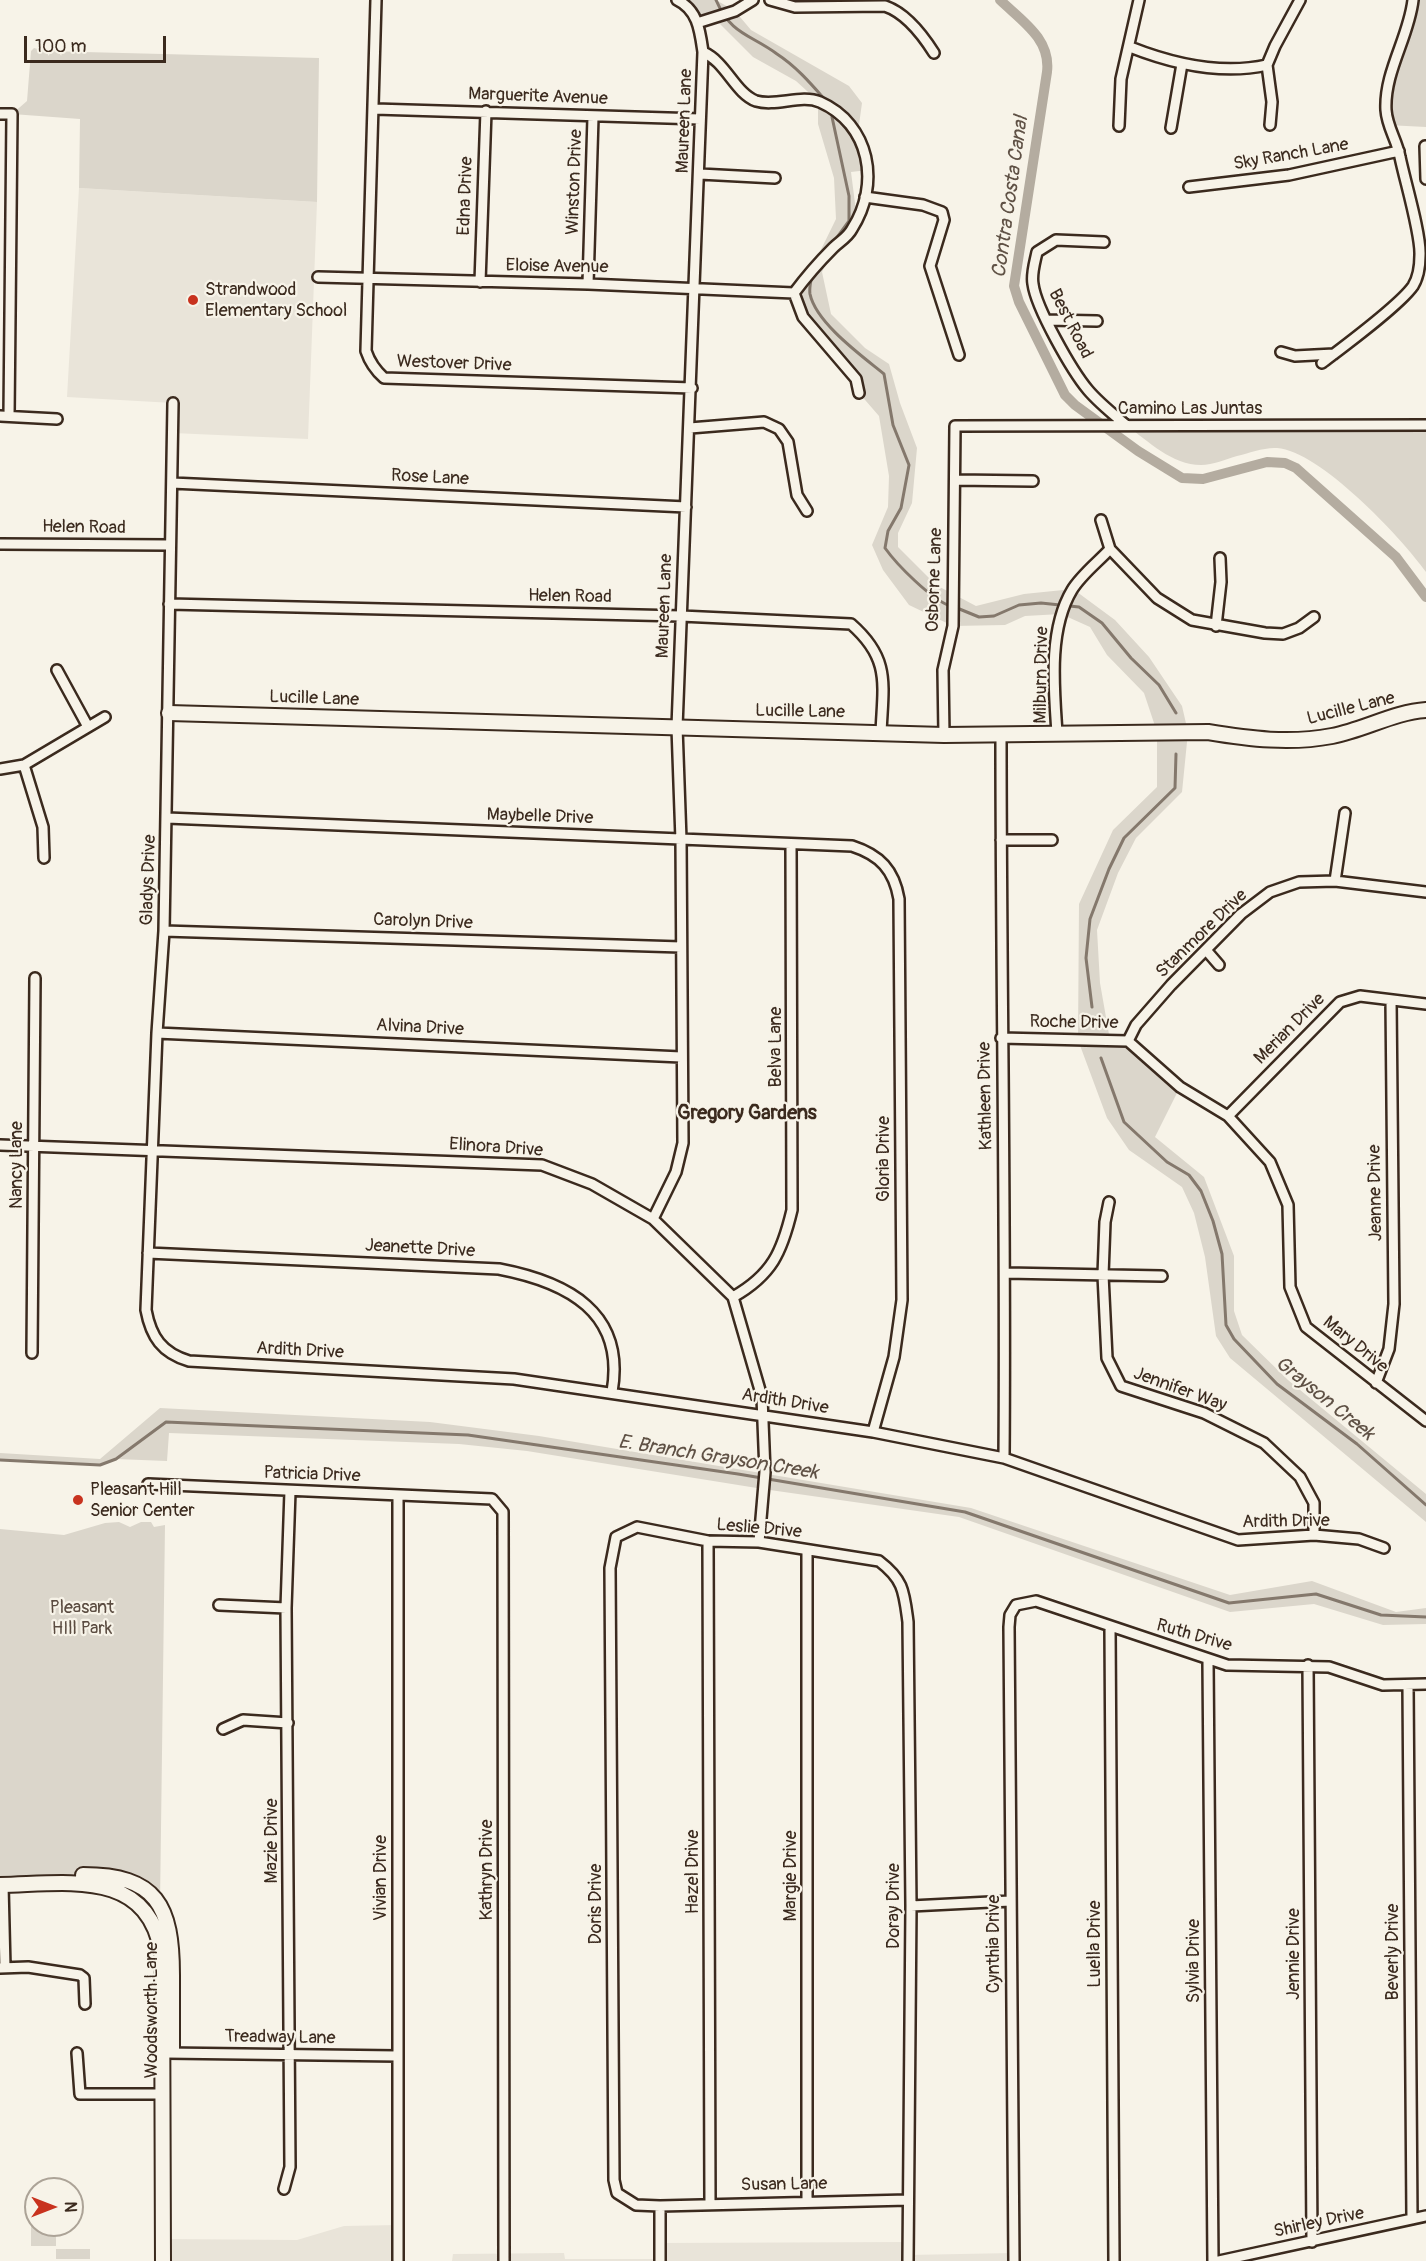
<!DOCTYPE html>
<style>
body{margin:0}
#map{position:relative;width:1426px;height:2261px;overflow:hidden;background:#f7f3e8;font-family:Pangolin,sans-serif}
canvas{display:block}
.north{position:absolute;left:24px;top:2177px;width:60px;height:60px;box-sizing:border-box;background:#f7f3e8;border:2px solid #aca397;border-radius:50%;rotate:90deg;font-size:16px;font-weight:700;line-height:24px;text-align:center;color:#3b2a1e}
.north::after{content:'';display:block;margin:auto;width:21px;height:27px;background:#c8321e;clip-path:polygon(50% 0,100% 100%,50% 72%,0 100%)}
.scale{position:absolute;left:24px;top:36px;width:142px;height:27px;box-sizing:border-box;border:3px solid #3b2a1e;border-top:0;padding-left:8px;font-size:18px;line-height:21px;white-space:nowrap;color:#3b2a1e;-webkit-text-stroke:4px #f7f3e8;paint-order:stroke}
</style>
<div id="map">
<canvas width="1426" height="2261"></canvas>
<div class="north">N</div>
<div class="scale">100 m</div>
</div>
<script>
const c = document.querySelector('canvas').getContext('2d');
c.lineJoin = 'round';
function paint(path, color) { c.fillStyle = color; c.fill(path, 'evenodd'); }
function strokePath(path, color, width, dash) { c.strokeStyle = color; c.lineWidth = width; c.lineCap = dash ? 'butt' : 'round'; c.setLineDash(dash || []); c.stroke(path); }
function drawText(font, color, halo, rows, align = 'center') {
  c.font = font + ' Pangolin,sans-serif'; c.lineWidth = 4.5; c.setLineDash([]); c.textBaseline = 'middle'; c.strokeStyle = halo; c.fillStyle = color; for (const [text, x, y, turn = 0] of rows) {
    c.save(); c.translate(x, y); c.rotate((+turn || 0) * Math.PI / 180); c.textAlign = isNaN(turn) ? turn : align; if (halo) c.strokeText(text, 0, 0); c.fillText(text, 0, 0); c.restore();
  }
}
paint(new Path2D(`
 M79,188L317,202L308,439L173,433V403L67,397Z
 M398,2225V2261H163V2239L297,2240L344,2226Z
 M908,2242V2255L1013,2253L1014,2261H452L453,2254L564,2253L565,2259H659L660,2243Z`), '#e9e4d9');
paint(new Path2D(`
 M680,0H716L735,11L751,30L849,86L862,103L858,132L868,170L851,172L857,219L834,246L822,272L831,314L865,348L889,364L900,403L917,448L912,503L898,533V547L936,585L976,606L1024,594L1073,589L1115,620L1149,657L1182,706L1188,732L1182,792L1136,838L1118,873L1097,930L1100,983L1110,1040L1128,1041L1180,1087L1155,1137L1204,1177L1234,1256V1311L1242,1335L1288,1380L1426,1494V1522L1230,1358L1216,1336L1205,1257L1194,1213L1182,1187L1129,1150L1107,1118L1078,1040L1079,904L1113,830L1157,787V732L1144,693L1107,655L1090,627L1061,614L1025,616L1005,625L953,626L909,605L883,570L872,545L888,507L889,476L879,416L859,393L856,379L803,317L794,293L810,272L836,219L834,178L818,124V101L796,81L753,57L714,18L697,23Z
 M1413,0H1426V127L1387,125L1386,110Z
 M34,48L45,51L319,58L317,202L79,188L80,119L12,114L27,101L31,51Z
 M1126,425H1426V572C1401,537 1320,451 1277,448C1265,447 1249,453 1237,456C1226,459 1213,465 1201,465C1172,465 1148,441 1126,425Z
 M160,1408L430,1422L539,1436L971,1508L1230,1595L1312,1581L1396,1612L1426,1608V1624L1383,1625L1314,1604L1230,1612L959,1517L763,1489L527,1451L459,1444L169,1433L167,1461L116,1459L100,1465L0,1460V1453L100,1459Z
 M119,1522L130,1527L141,1522H151L154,1527L165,1525L160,1904C125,1865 48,1876 0,1876V1529L64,1535L105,1523Z
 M31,2207H36V2225H56V2246H31Z
 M56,2249H90V2259H56Z`), '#dbd6cb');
strokePath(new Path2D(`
 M716,0C731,35 750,34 777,54C797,67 812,85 827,102
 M832,117L849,196V221L833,243
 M812,275C811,280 809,288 810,294C816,323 862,356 884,374L893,425L909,465L901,508L888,531L885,548C897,565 931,599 950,606
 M957,608L979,617L994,616L1019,605L1041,603L1079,607L1102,623L1131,658L1159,685L1176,713
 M1092,1007L1086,958L1090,919L1109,869L1124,838L1175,788L1176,754
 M1101,1058L1124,1122L1167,1162L1189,1175L1201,1191L1213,1221L1222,1254L1226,1325L1234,1339L1277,1384L1357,1444L1426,1505
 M0,1460L100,1465L116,1459L166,1422L468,1435L738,1474L965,1512L1229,1603L1316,1594L1381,1615L1426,1617`), '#84786c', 3);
strokePath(new Path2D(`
 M1000,0C1022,21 1051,39 1047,72L1014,286L1019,302L1065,395L1075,405L1138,451L1182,478L1203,479L1267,462L1285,463L1296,468L1396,557L1426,597`), '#b4aca0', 10);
const street = new Path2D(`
 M376,0L366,351C370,363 375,370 384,378L692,388
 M770,0L795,7L885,6C906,13 922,34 934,53
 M697,23L735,11L753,0
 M1130,47C1173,64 1222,75 1267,65
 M703,52C726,62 735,93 756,101C776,107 801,94 820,102C870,124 881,184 852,229C848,237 839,242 833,248C819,262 806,277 794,293L803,317L856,379L859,393
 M375,109L700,119
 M0,114H12L9,416
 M1270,125L1272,102L1267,65L1275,46L1300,0
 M1119,126L1121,79L1139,0
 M1171,128L1182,64
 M1425,146L1426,179
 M700,174L775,178
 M1189,187L1289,175L1399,151
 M865,197L923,205L942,212L944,220L930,266L959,355
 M1104,242L1056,240L1037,252C1035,262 1031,274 1033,284C1036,308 1072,371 1088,390C1099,403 1113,414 1126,425
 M318,277L588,284L794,293
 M480,282L486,111
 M588,284L593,117
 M1047,320L1097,321
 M1281,352L1295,356L1334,354
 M1322,363C1343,347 1399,306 1413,286C1418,278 1420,265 1420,255C1421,234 1405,181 1400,157C1397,140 1387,127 1386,110C1384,72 1409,37 1413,0
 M173,403L164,931L157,1033L146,1310C151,1337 162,1353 189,1361L514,1379L873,1432L1004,1458L1238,1540L1314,1535L1359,1539L1384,1548
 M0,416L57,419
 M690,428L764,422L779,429L788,442L797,495L807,511
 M955,480L1033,481
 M172,483L686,507
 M1101,520L1110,549L1157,598L1192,620L1265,633L1283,634L1299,628L1314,617
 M0,544L169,545
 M169,604L681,616L851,624C891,659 883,684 881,733
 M1216,626L1221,582L1220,558
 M57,670L87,725
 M1057,733C1054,688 1048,630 1072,590C1081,575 1098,562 1110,549
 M944,735L943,670L953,626L955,426L1426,425
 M1001,735C1001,976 1006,1217 1004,1458
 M24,765L43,827L44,858
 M0,769L24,765L105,717
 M167,818L852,846C880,855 894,870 899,899L902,1300L894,1357L873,1432
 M1001,840H1052
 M1335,881L1345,813
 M164,931L681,947
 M1206,950L1219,965
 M157,1033L681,1057
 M1001,1038L1128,1041L1180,1087L1228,1116L1270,1162L1288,1205L1290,1287L1306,1327L1426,1421
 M1128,1041L1136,1025L1171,985L1241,914L1270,892L1299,882L1335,881L1426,892
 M1228,1116L1340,1002L1360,996L1426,1004
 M0,1145L542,1165L592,1184L653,1219L733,1297L762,1397L765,1472L759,1542
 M1109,1202L1105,1222L1103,1275L1107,1358L1121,1386L1204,1413L1264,1443L1300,1477L1314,1503V1535
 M653,1219L676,1172L683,1143L681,840L677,727L703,52C700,31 698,10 677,0
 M148,1253L499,1269C567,1282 626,1312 612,1392
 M1006,1273L1162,1276
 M733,1297C772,1275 782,1252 792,1210L791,845
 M32,1353L35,978
 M1376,1383L1389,1349L1394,1304L1391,1000
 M148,1484L492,1499L503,1512L504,2261
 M398,1495V2261
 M708,1541L710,2203
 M807,1550V2201
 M219,1605L286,1608
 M1110,1628L1114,2261
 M1208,1661L1213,2261
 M1308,1665L1312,2242
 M1408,1685L1412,2219
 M223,1729L243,1720L288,1723
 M3,1885L5,1968
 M911,1906L1010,1901
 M0,1968L28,1967L80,1975L84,1978L85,2004
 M77,2053L80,2094H161
 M166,2053L397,2056
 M284,2189L290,2167L286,1608L290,1491
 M908,2200L660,2206L636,2205L617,2193L614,2180L610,1568L616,1537L637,1527L708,1541L759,1542L879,1561C904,1580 904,1592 908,1622L911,1906L908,2261
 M660,2261V2206
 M1014,2261L1009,1627L1010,1615L1016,1605L1036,1601L1227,1665L1329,1667L1383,1685L1426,1684
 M1219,2261L1426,2216`);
const secondary = new Path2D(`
 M169,713L944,735L1208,732C1250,739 1290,744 1332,736C1364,730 1394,712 1426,710
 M83,1875C157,1875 172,1906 172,1975C172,1999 172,2024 172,2049
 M0,1885C66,1884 147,1867 162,1953L163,2261`);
strokePath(street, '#3b2a1e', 14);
strokePath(secondary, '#3b2a1e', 18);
strokePath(street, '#f7f3e8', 9);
strokePath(secondary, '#f7f3e8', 14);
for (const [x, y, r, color] of [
 [193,300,6,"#c8321e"],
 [78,1500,6,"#c8321e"]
]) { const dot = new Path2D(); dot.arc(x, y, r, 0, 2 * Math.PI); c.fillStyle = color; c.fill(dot); strokePath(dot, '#f7f3e8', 2); }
drawText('18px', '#3b2a1e', '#f7f3e8', [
 ["Marguerite Avenue",538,97,2],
 ["Maureen Lane",685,121,-88],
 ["Sky Ranch Lane",1291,155,-10],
 ["Winston Drive",575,182,-88],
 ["Edna Drive",466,196,-88],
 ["Eloise Avenue",557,267,1],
 ["Best Road",1070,324,63],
 ["Westover Drive",454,364,2],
 ["Camino Las Juntas",1190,409],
 ["Rose Lane",430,478,3],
 ["Helen Road",84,528,1],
 ["Osborne Lane",935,580,-88],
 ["Helen Road",570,597,1],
 ["Maureen Lane",665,606,-88],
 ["Milburn Drive",1042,675,-89],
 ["Lucille Lane",314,699,2],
 ["Lucille Lane",1351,709,-14],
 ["Lucille Lane",800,712,1],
 ["Maybelle Drive",540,817,2],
 ["Gladys Drive",149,880,-88],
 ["Carolyn Drive",423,922,2],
 ["Stanmore Drive",1202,934,-44],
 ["Roche Drive",1074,1023,1],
 ["Alvina Drive",420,1028,3],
 ["Merian Drive",1290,1029,-45],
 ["Belva Lane",776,1047,-90],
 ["Kathleen Drive",986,1096,-91],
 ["Elinora Drive",496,1148,4],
 ["Gloria Drive",884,1159,-90],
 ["Nancy Lane",17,1165,-90],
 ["Jeanne Drive",1376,1193,-91],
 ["Jeanette Drive",420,1249,3],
 ["Mary Drive",1355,1345,39],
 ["Ardith Drive",300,1351,3],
 ["Jennifer Way",1180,1390,20],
 ["Ardith Drive",785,1402,9],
 ["Patricia Drive",312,1475,2],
 ["Ardith Drive",1286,1522,-1],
 ["Leslie Drive",759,1529,5],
 ["Ruth Drive",1194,1636,16],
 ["Mazie Drive",272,1841,-90],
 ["Kathryn Drive",487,1870,-90],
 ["Hazel Drive",693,1872,-90],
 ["Margie Drive",791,1876,-90],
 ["Vivian Drive",381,1878,-90],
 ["Doris Drive",596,1904,-90],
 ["Doray Drive",894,1906,-90],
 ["Cynthia Drive",994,1944,-90],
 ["Luella Drive",1095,1944,-90],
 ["Beverly Drive",1393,1952,-90],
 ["Jennie Drive",1294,1954,-90],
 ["Sylvia Drive",1194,1961,-90],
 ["Woodsworth Lane",152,2010,-90],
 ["Treadway Lane",280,2038,1],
 ["Susan Lane",784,2185,-1],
 ["Shirley Drive",1319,2223,-12]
]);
drawText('18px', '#3b2a1e', '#f7f3e8', [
 ["Strandwood",205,290],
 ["Elementary School",205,311],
 ["Pleasant Hill",90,1490],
 ["Senior Center",90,1511]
], 'left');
drawText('18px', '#5b4c41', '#f7f3e8', [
 ["Pleasant",82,1608],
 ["HIll Park",82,1629]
]);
drawText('italic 20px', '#5f5145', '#f7f3e8', [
 ["Contra Costa Canal",1011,197,-82],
 ["Grayson Creek",1324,1399,39],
 ["E. Branch Grayson Creek",718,1458,9]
]);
drawText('bold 20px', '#3b2a1e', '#f7f3e8', [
 ["Gregory Gardens",747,1114]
]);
</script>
